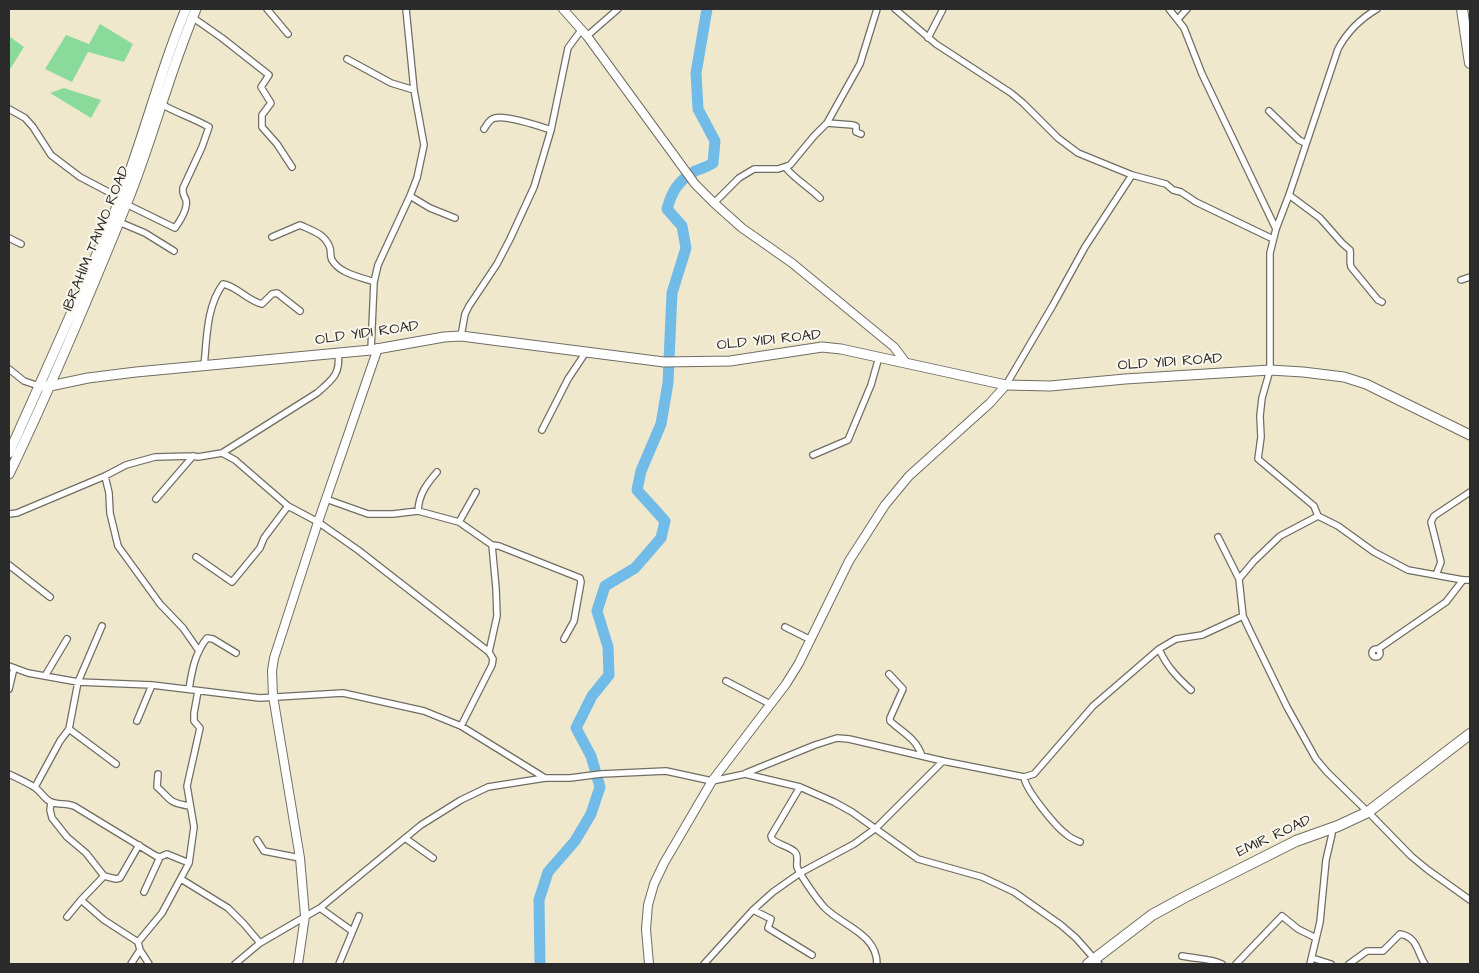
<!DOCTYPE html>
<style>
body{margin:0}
#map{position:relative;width:1479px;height:973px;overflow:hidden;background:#f0e8cd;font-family:"Architects Daughter",sans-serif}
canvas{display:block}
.frame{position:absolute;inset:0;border:10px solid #2b2b2b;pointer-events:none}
</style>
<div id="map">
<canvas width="1479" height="973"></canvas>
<div class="frame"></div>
</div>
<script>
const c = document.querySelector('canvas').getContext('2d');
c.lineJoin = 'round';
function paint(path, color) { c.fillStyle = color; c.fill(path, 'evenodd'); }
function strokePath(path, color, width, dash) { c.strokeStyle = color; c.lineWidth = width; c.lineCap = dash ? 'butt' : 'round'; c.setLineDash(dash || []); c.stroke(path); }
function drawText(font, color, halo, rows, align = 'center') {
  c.font = font + ' "Architects Daughter",sans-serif'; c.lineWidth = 4; c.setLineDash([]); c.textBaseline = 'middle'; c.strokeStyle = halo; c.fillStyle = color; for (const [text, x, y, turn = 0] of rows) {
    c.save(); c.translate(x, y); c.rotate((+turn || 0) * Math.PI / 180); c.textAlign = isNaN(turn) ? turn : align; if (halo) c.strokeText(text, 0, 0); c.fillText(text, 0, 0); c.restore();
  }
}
paint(new Path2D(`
 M100,24L133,44L124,62L88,52L72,82L45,69L66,35L89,44Z
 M9,36L24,47L9,71Z
 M64,88L101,100L91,118L50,93Z`), '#8adb9b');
strokePath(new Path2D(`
 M540,964L539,900L548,872L575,841L591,814L600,787L591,756L576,728L592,696L609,675L608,647L597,611L605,586L635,568L661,538L665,521L637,490L641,471L661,424L668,383L672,293L686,248L682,226L667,209C672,191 678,181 695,171C702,168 707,167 713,163L715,141L698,109L696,73L707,9`), '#71bbe9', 11);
const street = new Path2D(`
 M267,9L288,34
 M895,9L936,44L1011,93L1023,103L1058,138L1078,153L1132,175L1166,184L1173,190L1181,192L1196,202L1273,239
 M1169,9L1184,28L1202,74L1276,229
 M192,17L222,38L269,75L261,87L271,103L262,115V127L277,144L292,167
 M1178,19L1187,9
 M587,36L618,9
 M928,38L943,9
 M347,59L391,83L414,90
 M9,109L25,118L33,127L51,155L80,177L120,198
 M1269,111L1299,140L1305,143
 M827,123L853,125L856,126V132L861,134
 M484,129C487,125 489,119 495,118C507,115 539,126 551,130
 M786,168C796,180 809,187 820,198
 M1289,195L1320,218L1342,243L1350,250C1351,256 1349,261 1351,267L1378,300L1382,302
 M410,196L430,208L455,218
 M714,203L739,178L754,169H778L790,165L814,136L827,123L860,64L877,9
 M126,204L175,228C180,221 188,208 186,200C184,195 182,194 183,188L202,147L209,127C193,118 177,113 161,104
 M119,222L145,233L174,251
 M272,237L300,225C313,231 325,234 330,248C331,252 330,257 332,260C340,274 361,277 374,282
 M9,238L21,244
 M1461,280L1470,277
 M461,336L465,314L469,306L497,264L510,239L534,187L551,130L568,48L582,29
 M371,350L374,282L378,265L410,196L417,178L424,145L414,90L406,9
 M204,366C207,339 206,307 223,284C237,286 246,300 262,304L272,294L277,293L300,311
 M9,369L24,381L39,386
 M1006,385L1053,305L1085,247L1132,175
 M542,430L568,379L586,352
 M222,453L317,393C332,380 341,374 338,353
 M813,455L848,440L871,385L879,357
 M105,476L109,493L110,513L118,546L160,604L183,628L199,651
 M156,499L193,456
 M326,499L368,514H393L418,511L459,522L492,545L499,546L580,578L581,582L574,621L564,639
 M418,511C419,494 426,485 437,472
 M9,514L17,513L105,476L126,465L155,457L193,456L198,457L222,453L235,460L288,506L318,522L358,550L489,652L493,659L492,665L461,726
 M1318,516L1314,506L1258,459L1261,437L1260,416L1262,398L1270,370V253L1276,229L1289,195L1338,49C1347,32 1360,19 1377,9
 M459,522L476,492
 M1218,537L1239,579L1243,616L1250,631L1287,707L1316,759L1327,772L1373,817L1411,856L1428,870L1470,900
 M196,557L232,582L260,548L264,538L288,506
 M9,565L50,597
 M1436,575L1441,562L1431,522L1434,516L1470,492
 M1239,579L1254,561L1280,536L1318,516L1338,526L1374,552L1408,570L1463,580H1470
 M785,627L811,640
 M1372 653a4 4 0 1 1 8 0a4 4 0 1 1-8 0Z
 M1159,649C1167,667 1177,677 1191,690
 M1378,649L1446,602L1463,580
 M489,652L497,616L496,588L492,545
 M9,666L28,673L78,682L152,685L260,698L343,693L424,711L461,726L545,778
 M889,674L903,689L890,718V721C903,733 916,738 922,756
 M45,676L67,639
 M726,681L770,704
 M9,689L14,668
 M189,689C192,670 195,653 207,638L213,639L236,653
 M137,721L152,685
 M69,729L116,764
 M746,773L815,745L837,738L849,739L943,761L1024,777L1034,774L1093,706L1159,649L1176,639L1202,635L1243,616
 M9,774C17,778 26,782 34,787C41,791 44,799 51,802C58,805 66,803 74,806L156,856L160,857L167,854L189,863
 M158,774L157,787C172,800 167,802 189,806
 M1024,777C1025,789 1055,826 1066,834C1070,838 1075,840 1080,842
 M35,787L60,741L69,729L78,682L102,626
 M800,787L771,836L772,839C778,845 789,846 795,852C799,856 796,862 797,867C800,875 818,901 825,908C843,926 877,934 877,964
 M51,802L50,810L52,818L67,837L86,853L104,876L116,879L120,878L139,845
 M405,838L433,858
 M257,840L264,851L300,858
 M181,879L228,908L244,924L260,943
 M144,892L160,857
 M81,900L104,920L138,942L140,950L149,964
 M320,908L352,931
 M753,910L771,919L768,928L812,955
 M67,917L81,900L104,876
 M138,942L162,913L189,863L194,827L187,786L200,728L194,721V713L198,691
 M1182,956C1196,959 1210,958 1222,964
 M1312,958L1331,964
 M131,964L140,950
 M235,964L260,943L320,908L421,825L461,800L488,787L545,778H570L601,774L666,771L712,781L745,774L800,787L834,802L852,812L918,859L982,877L1014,892L1061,925L1076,938L1099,964
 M339,964L359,916
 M704,964L753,910L773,892L800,873L854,844L876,828L943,761
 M1236,964L1282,916L1298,929L1316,938
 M1310,964L1320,922L1326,860L1332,834L1331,829
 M1349,964L1367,951H1383L1400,934C1418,937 1417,953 1425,964`);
const secondary = new Path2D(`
 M563,9L587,36L695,184L714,203L742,228L792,263L894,347L906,363
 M298,964L305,916L300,858L273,696L272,671L274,658L318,522L378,348
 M649,964L646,929L648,905L654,884L664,863L712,781L786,684L799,663L849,561L885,505L909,476L990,403L1006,385`);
const primary = new Path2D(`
 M39,386H50L88,378L136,372L371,350L444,337L461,336L664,362L730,361L822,347L841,349L1006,385L1050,386L1125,379L1270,370L1303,372L1344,377L1366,384L1470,435
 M9,453C46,371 83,289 117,206C143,141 159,73 186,9
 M9,474C53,383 92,289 130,195C154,134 170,70 196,9`);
const highway = new Path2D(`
 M1462,9L1470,63
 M1088,964L1152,915L1185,897L1296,841L1338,826L1368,812L1470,734`);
strokePath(street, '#706d64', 8);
strokePath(secondary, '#706d64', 10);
strokePath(primary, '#706d64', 11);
strokePath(highway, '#706d64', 12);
strokePath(street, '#fff', 5.5);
strokePath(secondary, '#fff', 8);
strokePath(primary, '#fff', 9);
strokePath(highway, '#fff', 10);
drawText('15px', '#2b2b2b', '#fbf7ec', [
 ["IBRAHIM TAIWO ROAD",97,239,-68],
 ["OLD YIDI ROAD",367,334,-8],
 ["OLD YIDI ROAD",769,341,-6],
 ["OLD YIDI ROAD",1170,363,-4],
 ["EMIR ROAD",1274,837,-25]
]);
</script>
